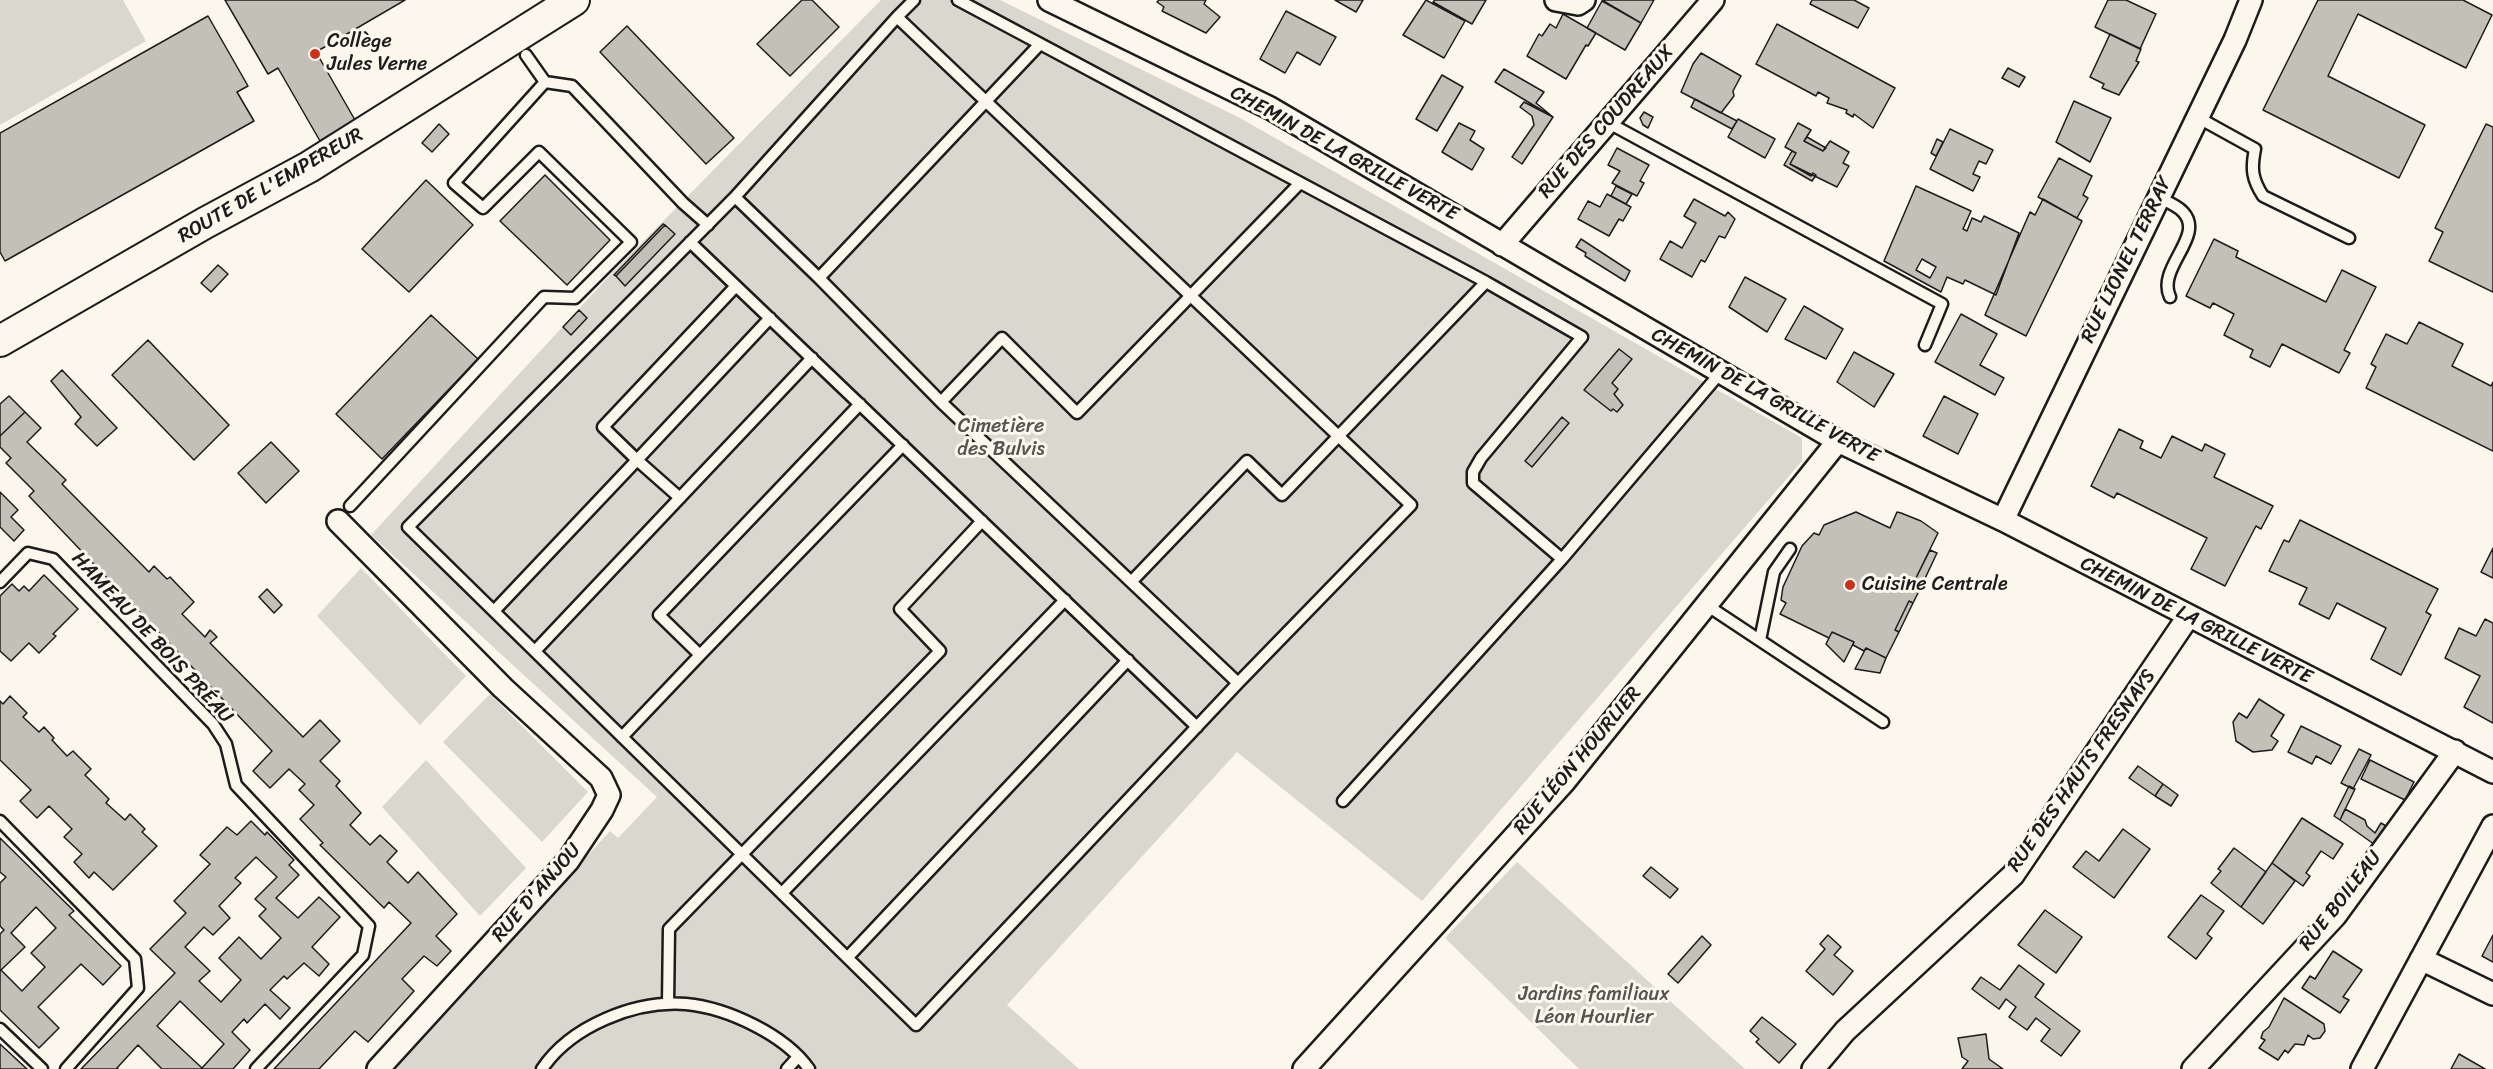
<!DOCTYPE html>
<meta charset="utf-8">
<style>
body{margin:0}
canvas{display:block;background:#fbf7ec}
</style>
<canvas width="2493" height="1069"></canvas>
<script>
const c = document.querySelector('canvas').getContext('2d');
c.lineJoin = 'round';
function paint(path, color) { c.fillStyle = color; c.fill(path, 'evenodd'); }
function strokePath(path, color, width, dash) { c.strokeStyle = color; c.lineWidth = width; c.lineCap = dash ? 'butt' : 'round'; c.setLineDash(dash || []); c.stroke(path); }
function drawText(font, color, halo, rows, align = 'center') {
  c.font = font + ' Sriracha,sans-serif'; c.lineWidth = 6; c.setLineDash([]); c.textBaseline = 'middle'; c.strokeStyle = halo; c.fillStyle = color; for (const [text, x, y, turn = 0] of rows) {
    c.save(); c.translate(x, y); c.rotate((+turn || 0) * Math.PI / 180); c.textAlign = isNaN(turn) ? turn : align; if (halo) c.strokeText(text, 0, 0); c.fillText(text, 0, 0); c.restore();
  }
}
paint(new Path2D(`
 M0,0H123L146,41L0,125Z
 M881,0H1000L1240,118L1802,438V461L1422,901L1237,752L1007,1005L1079,1069H392L610,831L618,838L657,797L371,535L612,273Z
 M361,568L466,676L420,725L317,616Z
 M490,694L588,792L542,842L443,742Z
 M426,760L526,868L480,916L382,807Z
 M1517,862L1745,1069H1579L1445,938Z`), '#dad7ce');
const building = new Path2D(`
 M225,0H405L316,52L355,120L320,141L278,68L268,74Z
 M802,0H812L839,27L790,76L757,44Z
 M1159,0H1206L1204,4L1220,17L1206,33L1162,11L1164,7L1157,2Z
 M1335,0H1363L1356,12Z
 M1426,0L1465,21L1444,58L1403,35Z
 M1435,0H1486L1472,24L1433,2Z
 M1602,0H1654L1641,23Z
 M1812,0H1854L1869,8L1858,28L1810,4Z
 M2108,0H2126L2156,14L2140,49L2095,27Z
 M2318,0H2463L2492,15L2466,68L2358,14L2328,76L2425,125L2399,178L2263,110Z
 M1602,1L1641,23L1625,50L1587,28Z
 M1286,11L1336,37L1320,65L1297,52L1285,73L1260,59Z
 M1563,14L1596,33L1588,46L1586,45L1566,79L1527,56L1539,34L1542,36L1550,24L1556,28Z
 M208,16L248,86L237,92L254,121L5,261L0,252V133Z
 M1777,24L1895,88L1873,128L1854,114L1853,117L1846,113L1847,110L1827,103L1829,98L1818,92L1816,96L1756,64Z
 M627,26L734,138L706,164L600,52Z
 M2110,34L2141,49L2136,61L2139,62L2119,95L2102,88L2104,84L2090,77Z
 M1701,53L1741,76L1733,91L1734,96L1721,113L1681,92L1693,64Z
 M2008,68L2025,77L2019,87L2002,78Z
 M1504,69L1544,92L1536,103L1553,117L1495,82Z
 M1442,75L1463,87L1437,131L1416,119Z
 M1695,99L1737,121L1732,129L1691,107Z
 M2074,101L2111,118L2090,162L2056,142Z
 M1524,102L1553,117L1522,164L1512,157L1534,125L1532,116L1520,107Z
 M1644,112L1653,117L1648,128L1643,125L1640,118Z
 M1738,119L1775,139L1765,158L1728,137Z
 M1459,123L1475,131L1470,140L1484,149L1472,170L1442,152Z
 M1798,123L1811,130L1804,141L1823,151L1830,141L1849,152L1843,163L1849,166L1837,187L1790,164L1796,153L1785,147Z
 M439,124L449,134L432,152L422,143Z
 M2486,124L2493,127V292L2429,261L2443,232L2435,228Z
 M1950,129L1993,150L1986,164L1979,161L1973,174L1980,177L1973,191L1930,169Z
 M1807,137L1826,148L1823,151L1804,141Z
 M1937,139L1943,142L1936,156L1931,153Z
 M1617,148L1649,165L1640,181L1644,183L1637,196L1612,183L1620,171L1608,165Z
 M1792,151L1796,153L1790,164L1811,176L1813,173L1816,175L1812,181L1784,165Z
 M2059,158L2092,176L2083,195L2088,198L2077,218L2038,197Z
 M545,175L610,240L567,285L500,221Z
 M426,180L473,225L409,292L362,249Z
 M1616,186L1632,194L1626,204L1611,196Z
 M1916,186L1971,211L1963,229L1967,231L1972,218L1981,222L1984,216L2019,233L1996,295L1965,280L1963,284L1947,277L1941,292L1884,261ZM1922,259L1936,267L1930,278L1916,270Z
 M1607,194L1631,207L1623,221L1619,219L1609,236L1578,219L1588,201L1600,207Z
 M1694,199L1725,216L1728,212L1735,219L1725,238L1719,236L1705,262L1701,260L1692,277L1660,259L1670,241L1682,248L1696,223L1684,216Z
 M2043,199L2082,221L2026,336L1985,315L2030,212L2035,215Z
 M663,224L665,225L616,276L614,275Z
 M665,225L675,234L625,286L616,276Z
 M1581,239L1630,271L1625,281L1585,256L1586,253L1576,247Z
 M2214,239L2238,251L2236,257L2326,302L2342,270L2376,287L2344,350L2350,353L2339,373L2282,344L2270,367L2250,357L2253,350L2224,335L2234,314L2213,303L2210,308L2186,296Z
 M218,265L228,274L211,292L201,283Z
 M1745,277L1786,299L1767,332L1729,307Z
 M1804,306L1843,329L1826,359L1785,339Z
 M579,310L587,318L571,335L563,327Z
 M1961,314L1997,334L1980,365L2004,378L1995,395L1935,362Z
 M431,315L478,359L382,459L336,414Z
 M2419,322L2463,344L2452,366L2491,386L2493,382V451L2366,388L2376,367L2371,364L2386,334L2407,344Z
 M148,340L229,425L194,460L112,375Z
 M1619,349L1632,359L1612,383L1618,389L1614,394L1623,405L1617,412L1613,409L1611,411L1584,390Z
 M1854,352L1894,374L1874,407L1837,382Z
 M62,370L117,428L97,446L75,424L81,417L51,381Z
 M9,396L25,412L0,436V404Z
 M1944,396L1978,414L1958,454L1923,436Z
 M25,412L41,428L27,442L66,480L62,484L149,572L154,566L167,579L170,577L194,602L182,614L205,637L210,630L217,637L210,643L303,737L320,720L340,741L320,761L340,781L336,786L361,813L350,825L370,845L380,835L397,851L387,862L408,883L418,872L457,914L436,936L451,951L437,966L424,956L402,979L414,991L368,1042L355,1031L319,1069H274L411,923L389,902L384,908L320,845L323,843L300,819L314,805L299,790L305,784L289,769L270,788L253,771L272,751L29,496L34,491L6,463L11,458L0,447V436Z
 M1562,417L1569,423L1532,467L1525,461Z
 M2119,429L2143,441L2140,448L2161,458L2172,436L2202,451L2205,444L2225,454L2214,477L2273,506L2261,529L2256,526L2225,586L2191,569L2207,538L2117,493L2114,498L2091,486Z
 M271,442L299,471L266,503L238,473Z
 M0,492L18,510L11,517L24,530L14,541L0,527Z
 M1856,512L1890,528L1897,512L1901,513L1921,521L1938,533L1913,584L1921,587L1913,603L1909,601L1895,630L1899,632L1886,658L1866,648L1864,651L1853,645L1854,642L1832,632L1829,638L1780,614L1786,603L1781,600L1783,587L1802,546L1814,533L1819,535L1824,525Z
 M2300,520L2438,589L2426,612L2431,615L2401,675L2371,659L2386,628L2337,603L2329,619L2299,604L2307,588L2269,571L2284,540L2289,542Z
 M2493,548V578L2481,572Z
 M1930,550L1937,553L1921,587L1913,584Z
 M44,575L78,609L53,634L56,636L39,653L29,643L11,661L0,651V596L12,584L19,591L24,586L29,591Z
 M267,589L282,605L274,613L259,597Z
 M1909,601L1913,603L1899,632L1895,630Z
 M2485,619L2493,623V723L2464,707L2480,676L2445,658L2459,628L2476,636Z
 M1832,632L1854,642L1844,662L1826,644Z
 M1866,648L1886,658L1880,673L1855,669Z
 M10,696L27,713L23,717L39,732L44,727L54,738L52,740L67,756L73,751L91,769L85,775L109,799L106,803L125,820L130,814L145,829L142,832L157,846L113,890L94,872L89,878L74,862L82,854L64,837L72,829L49,806L37,818L20,801L31,790L0,760V701L3,704Z
 M2259,699L2284,715L2271,736L2278,741L2272,750L2253,752L2236,741L2233,722L2239,713L2247,718Z
 M2301,726L2341,746L2331,764L2316,756L2312,764L2288,752Z
 M2359,749L2371,755L2353,789L2341,783Z
 M2370,760L2414,782L2405,800L2361,779Z
 M2138,766L2163,784L2155,796L2129,778Z
 M2163,784L2178,795L2171,806L2155,796Z
 M2349,786L2355,789L2340,820L2334,816Z
 M2345,809L2365,820L2367,826L2375,833L2381,823L2391,829L2378,847L2340,820Z
 M2302,818L2343,844L2333,859L2321,851L2306,873L2310,876L2303,886L2272,863Z
 M251,821L265,835L267,832L294,860L289,865L299,875L276,898L298,918L319,897L340,917L312,947L329,964L319,976L304,963L287,979L284,976L270,990L290,1008L280,1019L265,1004L247,1023L244,1019L232,1032L250,1050L233,1069H162L138,1045L117,1068L118,1069H81L175,973L150,949L186,913L174,901L210,864L200,855L227,827L237,835ZM256,857L277,877L255,899L266,909L259,916L281,938L261,959L239,937L219,958L241,980L221,1002L199,981L210,971L185,947L204,927L213,935L230,918L219,906L241,883L235,878ZM180,1001L224,1044L202,1068L157,1026Z
 M2123,829L2150,849L2114,898L2073,867L2086,851L2099,861Z
 M0,838L74,911L69,915L121,966L103,985L81,964L38,1007L59,1028L39,1048L0,1010V934L4,930L0,926V883L6,877L0,872ZM36,907L56,928L31,953L45,967L22,991L1,970L25,947L11,933Z
 M2234,848L2266,872L2241,907L2211,883L2221,871L2218,869Z
 M2272,863L2295,881L2263,924L2241,907Z
 M1651,867L1678,889L1670,898L1643,876Z
 M2201,895L2224,911L2207,934L2212,938L2196,959L2168,937Z
 M2045,910L2082,937L2056,973L2018,945Z
 M1828,935L1841,947L1834,955L1853,971L1833,995L1806,971L1825,949L1820,944Z
 M2493,935V962L2482,956Z
 M1702,936L1711,945L1678,983L1668,974Z
 M2333,951L2362,970L2343,997L2349,1000L2340,1013L2302,988L2310,976L2315,979Z
 M2019,965L2044,984L2035,997L2080,1031L2061,1056L2041,1041L2050,1029L2036,1018L2027,1030L2009,1017L2016,1007L2006,999L1999,1009L1972,989L1981,977L2000,990Z
 M2284,998L2324,1024L2325,1031L2320,1038L2313,1039L2308,1035L2304,1045L2295,1044L2288,1053L2285,1050L2278,1060L2259,1048L2265,1040L2261,1038L2263,1032L2269,1027Z
 M1762,1017L1796,1044L1779,1063L1756,1042L1759,1039L1750,1031Z
 M1986,1034L1989,1059L2003,1069H1962L1968,1061L1962,1057L1958,1038Z
 M0,1044L27,1069H0Z
 M2459,1054L2485,1069H2451Z`);
paint(building, '#c3c0b8');
strokePath(building, '#1c1c1c', 1.5);
const service = new Path2D(`
 M958,0L1486,282L1582,337L1481,458L1473,472V483L1562,559
 M897,17L1411,505L1238,683L916,1025L408,527L735,197L897,17L914,0
 M526,55L545,82L572,86L683,203L708,225
 M2197,117L2255,149C2251,169 2252,179 2263,196L2349,238
 M1607,122L1942,304L1925,345
 M735,197L819,278L941,402L1238,683
 M2157,197C2165,201 2177,205 2183,212C2206,236 2156,268 2170,297
 M690,242L1197,727
 M819,278L1040,44
 M941,402L1002,338L1077,413L1300,183
 M680,498L637,460L770,318
 M350,506L544,297L575,298L631,242L539,152L483,208L454,183L545,82
 M1132,581L1247,461L1282,495L1486,282
 M0,582L28,553L53,559L213,724L226,744L236,785L369,926L363,955L256,1069
 M1708,606L1883,722
 M494,611L637,460L603,427L736,286
 M1760,640L1774,572L1790,549
 M535,651L812,358
 M700,655L903,445
 M622,737L700,655L659,615L860,404
 M1343,801L1562,559L1721,372
 M0,821L135,959L138,988L66,1069
 M782,893L1065,600
 M848,957L1128,660
 M668,1004L669,929L940,651L900,609L982,521
 M0,1029L42,1069
 M542,1069C571,1026 635,1000 686,1004C728,1008 785,1035 809,1069
 M787,1069L798,1057`);
const minor = new Path2D(`
 M1049,0L1270,108L1838,441L2003,520L2493,772
 M1556,0L1578,4L1584,0
 M1502,245L1713,0
 M2003,520L2235,40L2251,0
 M338,521L503,688L601,778L609,795L602,810L568,861L378,1069
 M2421,959L2493,994
 M1304,1069L1564,782L1838,441
 M1813,1069L1845,1031L2013,875L2188,617
 M2193,1069L2335,916L2455,751
 M2362,1069L2493,826`);
const secondary = new Path2D(`
 M0,341L205,223L309,167L574,0`);
strokePath(service, '#1c1c1c', 15);
strokePath(minor, '#1c1c1c', 26);
strokePath(secondary, '#1c1c1c', 34);
strokePath(service, '#fbf7ec', 10);
strokePath(minor, '#fbf7ec', 21);
strokePath(secondary, '#fbf7ec', 30);
for (const [x, y, r, color] of [
 [315,54,6,"#c8321e"],
 [1850,585,6,"#c8321e"]
]) { const dot = new Path2D(); dot.arc(x, y, r, 0, 2 * Math.PI); c.fillStyle = color; c.fill(dot); strokePath(dot, '#fbf7ec', 2); }
drawText('20px', '#1c1c1c', '#fbf7ec', [
 ["Collège",327,42],
 ["Jules Verne",327,65],
 ["Cuisine Centrale",1862,585]
], 'left');
drawText('20px', '#1c1c1c', '#fbf7ec', [
 ["RUE DES COUDREAUX",1607,122,-49],
 ["CHEMIN DE LA GRILLE VERTE",1344,154,29],
 ["ROUTE DE L'EMPEREUR",271,186,-30],
 ["RUE LIONEL TERRAY",2127,260,-64],
 ["CHEMIN DE LA GRILLE VERTE",1765,396,29],
 ["CHEMIN DE LA GRILLE VERTE",2196,621,27],
 ["HAMEAU DE BOIS PRÉAU",152,638,47],
 ["RUE LÉON HOURLIER",1578,761,-50],
 ["RUE DES HAUTS FRESNAYS",2082,771,-55],
 ["RUE D'ANJOU",537,893,-49],
 ["RUE BOILEAU",2341,901,-52]
]);
drawText('20px', '#555451', '#fbf7ec', [
 ["Cimetière",1001,427],
 ["des Bulvis",1001,450],
 ["Jardins familiaux",1594,995],
 ["Léon Hourlier",1594,1018]
]);
</script>
